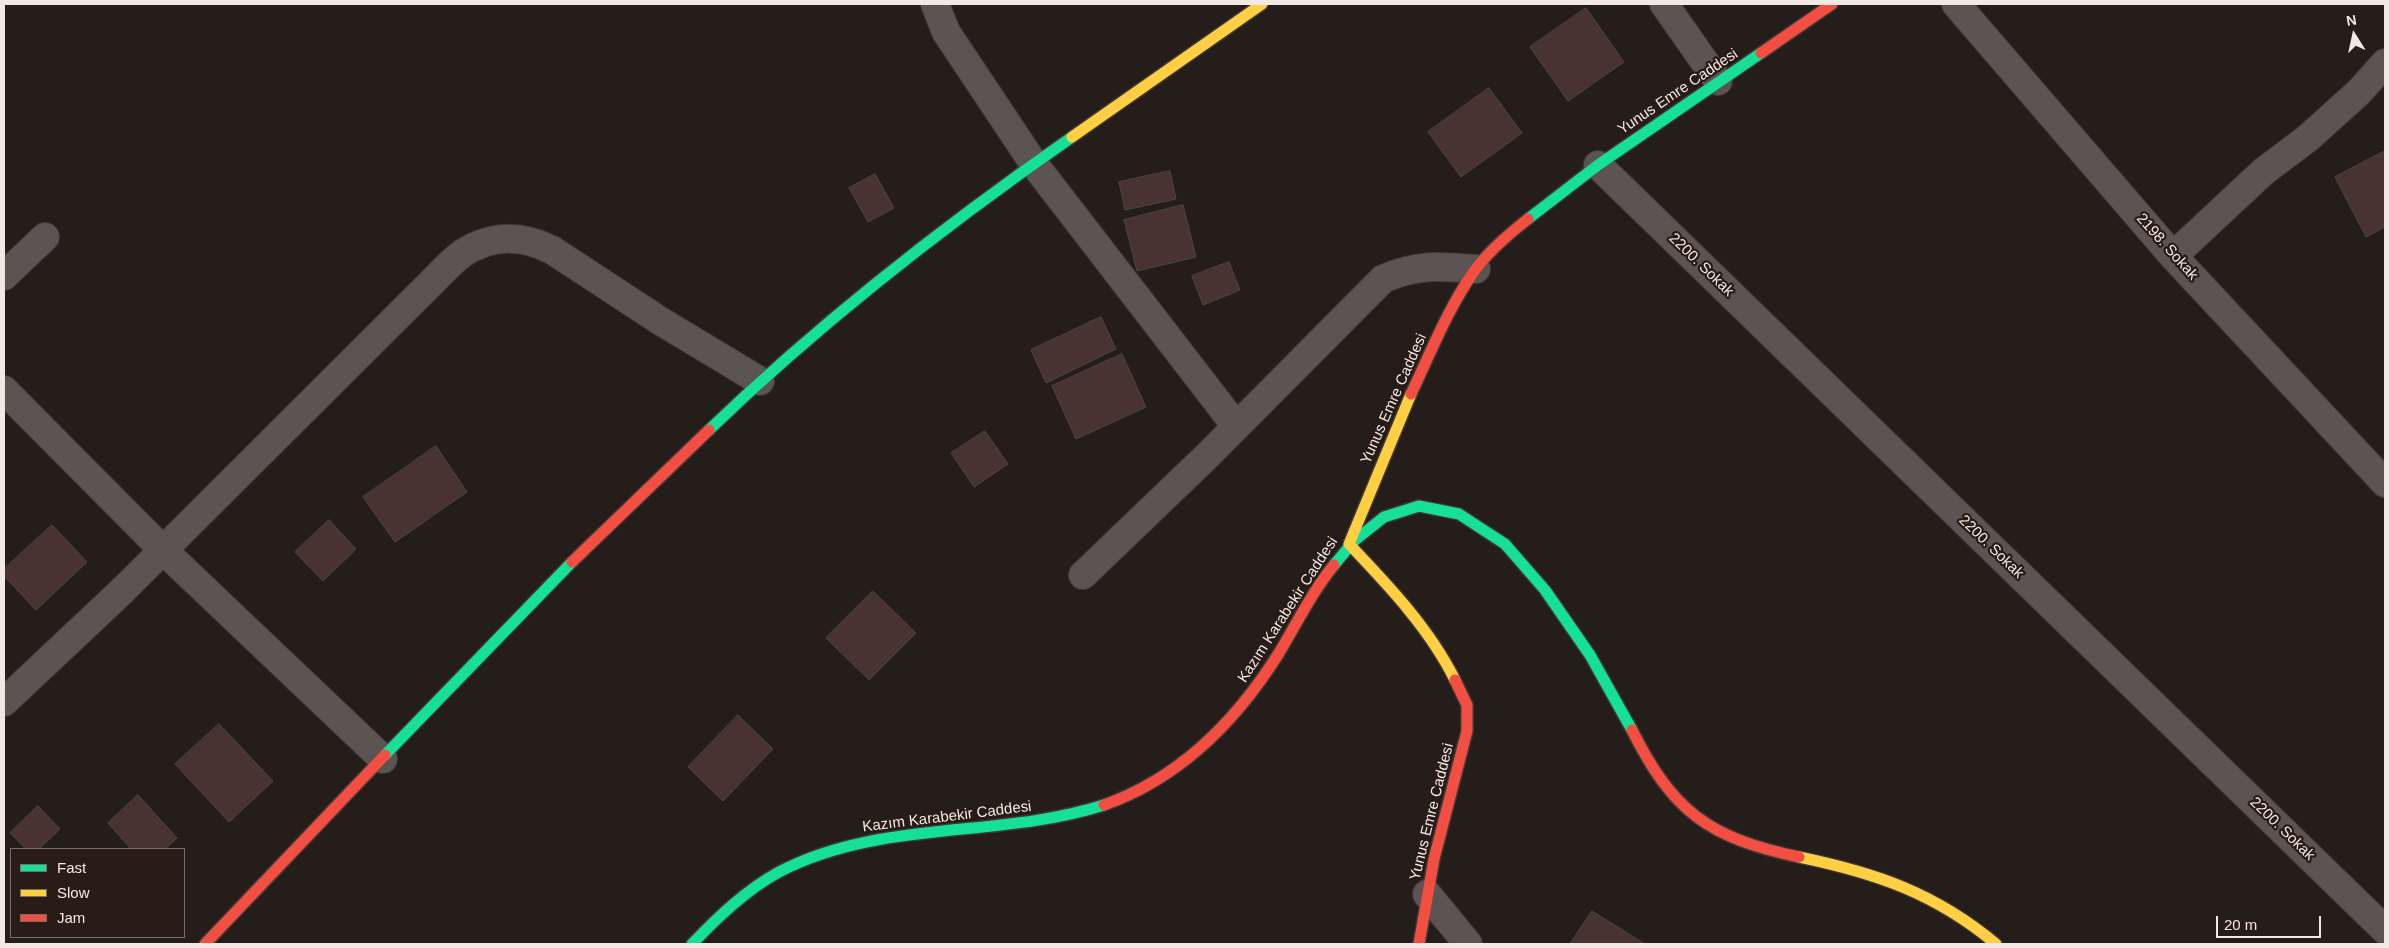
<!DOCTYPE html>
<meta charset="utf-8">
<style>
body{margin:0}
#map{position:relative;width:2389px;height:948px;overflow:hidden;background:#241d1a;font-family:Arial,sans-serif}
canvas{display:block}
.frame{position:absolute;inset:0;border:5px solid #f3e9e4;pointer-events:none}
.legend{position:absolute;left:10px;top:848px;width:175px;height:90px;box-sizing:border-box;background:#291b15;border:1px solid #7a6d68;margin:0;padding:6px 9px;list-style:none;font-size:15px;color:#f3e9e4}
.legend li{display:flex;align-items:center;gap:10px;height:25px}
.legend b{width:25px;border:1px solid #7a6d68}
.north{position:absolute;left:2329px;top:10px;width:50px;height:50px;-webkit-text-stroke:4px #291b15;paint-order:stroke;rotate:350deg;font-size:14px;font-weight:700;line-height:20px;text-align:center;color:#f3e9e4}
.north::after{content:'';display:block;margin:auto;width:18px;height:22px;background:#f3e9e4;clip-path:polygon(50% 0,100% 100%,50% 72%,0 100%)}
.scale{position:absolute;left:2216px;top:916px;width:105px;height:22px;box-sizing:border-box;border:2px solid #f3e9e4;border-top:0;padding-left:6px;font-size:15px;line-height:18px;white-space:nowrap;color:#f3e9e4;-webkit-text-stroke:4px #291b15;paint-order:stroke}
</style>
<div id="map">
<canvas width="2389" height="948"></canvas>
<div class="frame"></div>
<ul class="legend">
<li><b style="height:6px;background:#16e098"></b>Fast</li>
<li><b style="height:6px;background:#ffcf43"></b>Slow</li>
<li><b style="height:6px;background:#f24e42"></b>Jam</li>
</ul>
<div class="north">N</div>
<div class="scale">20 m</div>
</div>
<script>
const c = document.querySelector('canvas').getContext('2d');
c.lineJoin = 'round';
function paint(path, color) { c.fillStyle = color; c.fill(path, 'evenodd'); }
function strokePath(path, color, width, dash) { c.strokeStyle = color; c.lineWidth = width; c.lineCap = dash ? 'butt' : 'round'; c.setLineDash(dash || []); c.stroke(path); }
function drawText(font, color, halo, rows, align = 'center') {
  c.font = font + ' Arial,sans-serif'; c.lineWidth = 4.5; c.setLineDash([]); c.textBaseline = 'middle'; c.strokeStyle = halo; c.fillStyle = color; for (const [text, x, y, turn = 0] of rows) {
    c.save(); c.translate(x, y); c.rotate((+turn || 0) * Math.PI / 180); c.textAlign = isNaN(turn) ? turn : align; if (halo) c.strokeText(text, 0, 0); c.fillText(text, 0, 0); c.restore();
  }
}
const building = new Path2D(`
 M1586,8L1624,62L1568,101L1530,47Z
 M1489,88L1522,133L1461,177L1428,132Z
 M2385,151V227L2366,237L2335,177Z
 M1170,171L1176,199L1125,210L1119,182Z
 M875,174L894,208L868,222L849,188Z
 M1183,205L1196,257L1137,271L1124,220Z
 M1229,262L1240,290L1203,305L1192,276Z
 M1101,317L1116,349L1046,383L1031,350Z
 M1122,354L1146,407L1076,439L1052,386Z
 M985,431L1008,464L974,487L951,453Z
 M436,446L467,492L395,542L363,497Z
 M329,520L356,549L323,581L295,552Z
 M52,525L87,562L36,610L4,576V569Z
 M873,591L916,633L869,680L826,638Z
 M738,715L773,749L723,801L688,767Z
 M219,724L273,781L229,822L175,764Z
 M138,795L177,838L165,849H131L108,823Z
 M38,806L60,829L39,849H26L10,833Z
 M1592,911L1645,944H1570Z`);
paint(building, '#483331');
strokePath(building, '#4d4644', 1);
const street = new Path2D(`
 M935,4L946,32L1034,164L1236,426
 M1664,4L1718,81
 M1956,4L2173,256L2385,483
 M1598,165L2385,930
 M2173,256L2263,172L2308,138L2359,92L2385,63
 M4,276L45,237
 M4,390L163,550L383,759
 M1083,575L1206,457L1383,279C1417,264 1440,266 1476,269
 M4,702L122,591L423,291C436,279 449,263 463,253C493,234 522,235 552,250L662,322L760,381
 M1427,894L1468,944`);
const fast = new Path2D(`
 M1528,219L1598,165L1761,53
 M709,430C821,322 944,226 1072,137
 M1334,565L1354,541L1384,517L1419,506L1459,514L1505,544L1545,590L1590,655L1632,730
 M385,755L572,562
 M692,944C718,917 746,890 779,872C880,819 998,839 1104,805`);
const slow = new Path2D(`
 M1072,137L1262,4
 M1411,394L1349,544C1388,585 1430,629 1455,680
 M1799,857C1876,873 1935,893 1996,944`);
const jam = new Path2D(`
 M1761,53L1832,4
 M1411,394C1431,352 1448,308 1475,270C1489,251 1510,233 1528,219
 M572,562L709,430
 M1632,730C1673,812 1709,838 1799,857
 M1104,805C1180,778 1237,720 1279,653C1297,623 1312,592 1334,565
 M205,944L385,755
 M1419,944L1434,859L1467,731V705L1455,680`);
strokePath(street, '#3f3836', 30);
strokePath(fast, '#3f3836', 14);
strokePath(slow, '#3f3836', 14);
strokePath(jam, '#3f3836', 14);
strokePath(street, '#5b5452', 28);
strokePath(fast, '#16e098', 11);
strokePath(slow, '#ffcf43', 11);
strokePath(jam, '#f24e42', 11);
drawText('15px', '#f3e9e4', '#291b15', [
 ["Yunus Emre Caddesi",1678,92,-34],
 ["2198. Sokak",2167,247,48],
 ["2200. Sokak",1701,265,44],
 ["Yunus Emre Caddesi",1394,399,-66],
 ["2200. Sokak",1991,547,44],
 ["Kazım Karabekir Caddesi",1288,610,-57],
 ["Yunus Emre Caddesi",1432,812,-76],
 ["Kazım Karabekir Caddesi",947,817,-7],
 ["2200. Sokak",2282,829,44]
]);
</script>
